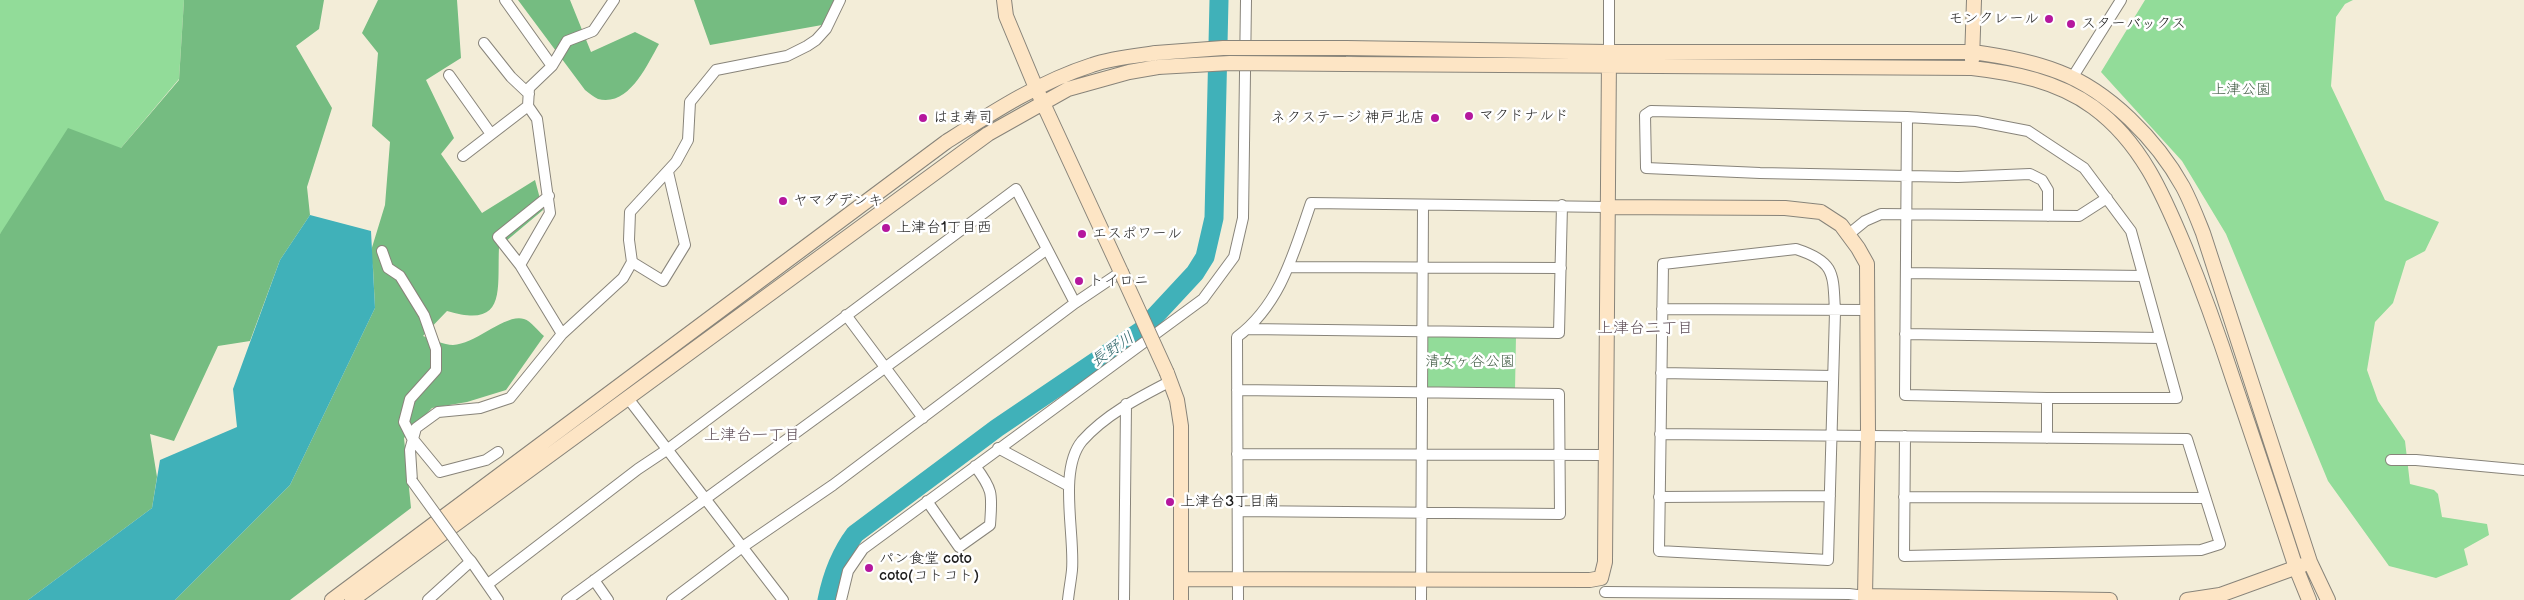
<!DOCTYPE html>
<meta charset="utf-8">
<style>
body{margin:0}
canvas{display:block;background:#f3edd8}
</style>
<canvas width="2524" height="600"></canvas>
<script>
const c = document.querySelector('canvas').getContext('2d');
c.lineJoin = 'round';
function paint(path, color) { c.fillStyle = color; c.fill(path, 'evenodd'); }
function strokePath(path, color, width, dash) { c.strokeStyle = color; c.lineWidth = width; c.lineCap = dash ? 'butt' : 'round'; c.setLineDash(dash || []); c.stroke(path); }
function drawText(font, color, halo, rows, align = 'center') {
  c.font = font + ' "Balsamiq Sans","Klee One",sans-serif'; c.lineWidth = 5; c.setLineDash([]); c.textBaseline = 'middle'; c.strokeStyle = halo; c.fillStyle = color; for (const [text, x, y, turn = 0] of rows) {
    c.save(); c.translate(x, y); c.rotate((+turn || 0) * Math.PI / 180); c.textAlign = isNaN(turn) ? turn : align; if (halo) c.strokeText(text, 0, 0); c.fillText(text, 0, 0); c.restore();
  }
}
paint(new Path2D(`
 M0,0H184L179,79L121,148L0,234Z
 M2145,0H2353L2345,4L2336,17L2331,86L2385,200L2439,222L2425,251L2406,261L2393,303L2375,322L2367,370L2378,401L2405,441L2410,484L2434,490L2438,494L2442,517L2487,524L2489,535L2464,549L2468,565L2436,578L2389,566L2328,481L2226,234L2182,161L2101,72Z
 M1425,334L1516,336L1515,390L1424,388Z`), '#92dc99');
paint(new Path2D(`
 M184,0H324L319,29L296,46L332,108L307,187L310,215L280,260L250,341L218,346L174,441L150,434L157,477L152,508L28,600H0V234L68,128L121,148L179,80Z
 M378,0H457L461,58L426,80L454,138L441,154L482,213L535,180L543,210L499,247C497,291 507,329 447,311L423,336C432,339 444,345 453,345C476,344 506,313 524,319C531,321 538,331 544,336L506,390L467,402L432,408L404,438L411,508L290,600H175L290,485L375,308L373,268L370,254L385,205L390,142L372,126L378,53L362,33Z
 M518,0H570L591,52L635,32L659,44C647,65 629,107 598,99C594,97 589,93 585,90Z
 M694,0H840L822,25L710,45Z`), '#75bc81');
paint(new Path2D(`
 M310,215L371,231L375,308L290,485L175,600H28L152,508L160,460L237,427L233,389L280,260Z`), '#40b1b9');
strokePath(new Path2D(`
 M827,600C832,575 840,554 855,534L997,428L1142,330L1195,273L1205,257L1214,218L1219,0`), '#40b1b9', 19);
const street = new Path2D(`
 M505,0L552,66
 M1609,0V52
 M484,43L511,77L529,94
 M449,75L491,134
 M2072,78L2121,0
 M1907,117L1905,395L2047,398
 M463,156L528,106
 M1849,234L1865,221L1881,214L2079,216L2107,198
 M1796,249C1836,262 1833,274 1835,312L1828,560L1659,551L1663,264Z
 M382,251L388,268L400,276L424,315L436,349V370L410,399L404,422L412,438L440,472L486,460L498,452
 M632,262L663,281L685,245L668,172
 M520,265L550,213L537,119L528,106L529,88L552,66L567,41L593,31L614,0
 M1290,267L1561,268
 M1906,273L2143,276
 M1075,303L1121,272
 M1662,309L1867,310
 M846,315L923,418
 M1248,329L1559,333L1562,205
 M562,334L623,278L632,262L629,240L630,212L676,162L688,140L690,102L716,70L787,56L807,46L816,40L826,29L840,0
 M1905,334L2160,338
 M1661,373L1833,376
 M1237,390L1559,394L1560,514L1238,511
 M627,397L783,600
 M1660,434L2187,439L2220,544L2201,550L1904,556L1905,436
 M2047,438V398H2177L2131,231L2084,168L2028,131L1976,121L1907,117L1651,111L1645,115L1646,168L1760,173L1958,177L2030,174L2042,180L2048,190V216
 M998,448L1069,486
 M1237,454L1605,455
 M2391,460H2416L2524,470
 M412,481L410,450L416,428L438,412L480,408L510,398L562,334L520,265L498,237L549,196
 M1659,497L1830,496
 M1904,497L2204,498
 M927,501L959,547L990,525C992,495 994,491 975,466
 M471,561L498,600
 M594,580L608,600
 M488,584L638,469L668,449L1016,189L1075,303L833,485L741,548L672,600
 M1605,592L1849,594L1865,596
 M428,600L471,561L467,557
 M567,600L1046,250
 M841,600L848,571L863,549L1203,299L1234,257L1243,218L1246,0
 M1068,600C1069,590 1071,580 1072,570C1075,534 1058,470 1082,441C1106,414 1140,397 1171,381
 M1124,600L1126,404
 M1238,600L1237,337C1281,304 1294,252 1311,203L1607,207
 M1421,600L1423,205`);
const secondary = new Path2D(`
 M1004,0L1006,16L1036,88L1121,272
 M1346,48L1609,52H1973C2002,56 2031,61 2059,72C2109,91 2157,140 2183,187C2191,202 2197,218 2203,233L2310,562L2328,600
 M1972,60L1974,0
 M1346,64L1972,68C2015,73 2057,81 2093,107C2141,142 2163,194 2185,247C2203,291 2219,336 2234,382C2255,444 2276,506 2296,568L2309,600
 M1607,207L1785,208L1821,212L1841,225L1858,248L1867,264L1868,435L1865,596
 M1167,373L1177,400L1181,426V600
 M1181,579L1590,580L1601,578L1605,562L1609,57
 M332,600L946,142C993,112 1039,82 1092,65C1112,58 1135,56 1156,53
 M352,600L988,134L1068,89L1129,72L1158,67
 M1865,600V596L2110,600
 M2187,600L2220,595L2303,565`);
strokePath(street, '#88847a', 12);
strokePath(secondary, '#88847a', 16);
strokePath(street, '#fff', 10);
strokePath(secondary, '#fde5c5', 14);
const streetBridge = new Path2D(`
 M412,481L467,557`);
const secondaryBridge = new Path2D(`
 M1156,53L1223,48H1346
 M1158,67L1230,63L1346,64
 M1121,272L1167,373`);
strokePath(streetBridge, '#88847a', 12, []);
strokePath(secondaryBridge, '#88847a', 16, []);
strokePath(streetBridge, '#fff', 10);
strokePath(secondaryBridge, '#fde5c5', 14);
for (const [x, y, r, color] of [
 [2049,19,5,"#b5179e"],
 [2071,24,5,"#b5179e"],
 [1469,116,5,"#b5179e"],
 [923,118,5,"#b5179e"],
 [1435,118,5,"#b5179e"],
 [783,201,5,"#b5179e"],
 [886,228,5,"#b5179e"],
 [1082,234,5,"#b5179e"],
 [1079,281,5,"#b5179e"],
 [1170,502,5,"#b5179e"],
 [869,568,5,"#b5179e"]
]) { const dot = new Path2D(); dot.arc(x, y, r, 0, 2 * Math.PI); c.fillStyle = color; c.fill(dot); strokePath(dot, '#fff', 2); }
drawText('15px', '#1c1c1c', '#fff', [
 ["モンクレール",2039,19,"right"],
 ["スターバックス",2081,24],
 ["マクドナルド",1479,116],
 ["はま寿司",933,118],
 ["ネクステージ 神戸北店",1425,118,"right"],
 ["ヤマダデンキ",793,201],
 ["上津台1丁目西",896,228],
 ["エスポワール",1092,234],
 ["トイロニ",1089,281],
 ["上津台3丁目南",1180,502],
 ["パン食堂 coto",879,559],
 ["coto(コトコト)",879,576]
], 'left');
drawText('15px', '#455f48', '#fff', [
 ["上津公園",2241,90],
 ["清女ヶ谷公園",1470,362]
]);
drawText('16px', '#5f4f58', '#fff', [
 ["上津台二丁目",1645,329],
 ["上津台一丁目",752,436]
]);
drawText('italic 16px', '#2e666a', '#fff', [
 ["長野川",1113,350,-34]
]);
</script>
